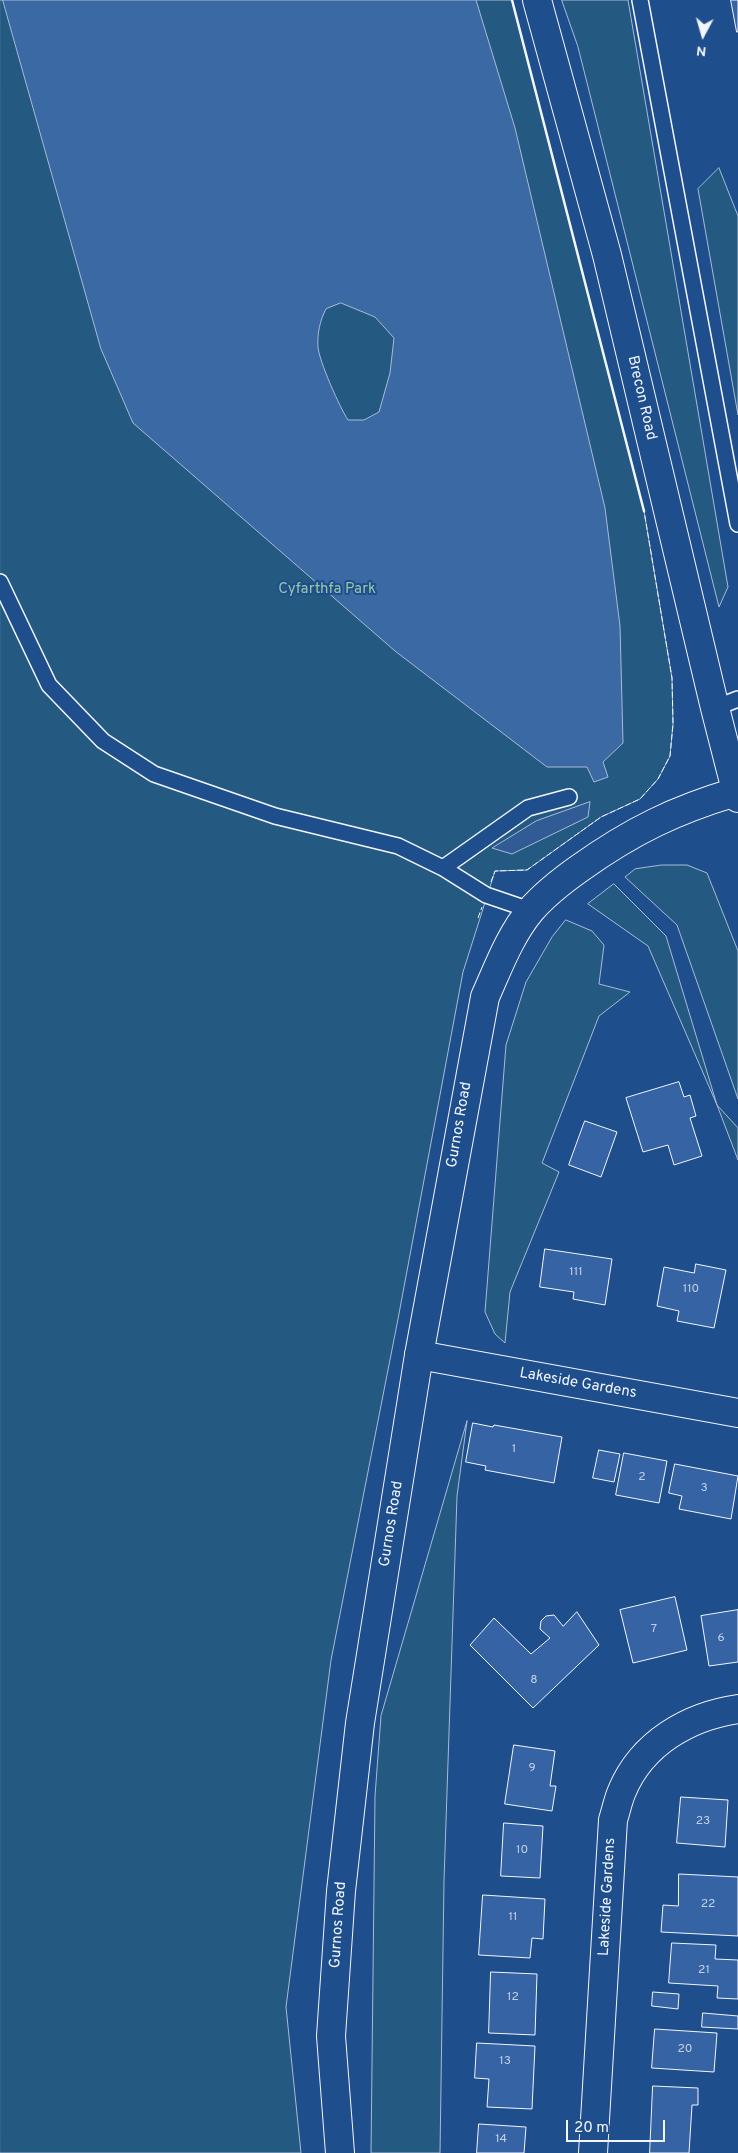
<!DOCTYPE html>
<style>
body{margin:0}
#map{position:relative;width:738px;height:2153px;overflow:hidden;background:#1f4e8c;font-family:Overpass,sans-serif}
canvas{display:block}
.north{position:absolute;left:678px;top:10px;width:50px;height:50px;-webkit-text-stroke:4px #1f4e8c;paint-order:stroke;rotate:186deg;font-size:14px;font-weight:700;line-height:20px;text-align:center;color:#f2f6ff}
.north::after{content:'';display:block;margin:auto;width:18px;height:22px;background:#f2f6ff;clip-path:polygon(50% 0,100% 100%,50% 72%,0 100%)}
.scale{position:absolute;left:566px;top:2120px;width:99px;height:22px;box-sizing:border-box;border:2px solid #f2f6ff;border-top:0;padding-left:6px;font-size:15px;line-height:18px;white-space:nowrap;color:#f2f6ff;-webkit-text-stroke:4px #1f4e8c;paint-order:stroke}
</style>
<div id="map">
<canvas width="738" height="2153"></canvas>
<div class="north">N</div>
<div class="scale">20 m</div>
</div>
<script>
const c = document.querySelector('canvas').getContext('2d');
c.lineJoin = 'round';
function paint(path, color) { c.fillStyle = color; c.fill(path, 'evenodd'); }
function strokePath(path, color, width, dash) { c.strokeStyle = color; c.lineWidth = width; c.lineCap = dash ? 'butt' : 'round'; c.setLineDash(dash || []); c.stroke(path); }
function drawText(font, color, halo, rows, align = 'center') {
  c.font = font + ' Overpass,sans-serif'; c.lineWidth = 4; c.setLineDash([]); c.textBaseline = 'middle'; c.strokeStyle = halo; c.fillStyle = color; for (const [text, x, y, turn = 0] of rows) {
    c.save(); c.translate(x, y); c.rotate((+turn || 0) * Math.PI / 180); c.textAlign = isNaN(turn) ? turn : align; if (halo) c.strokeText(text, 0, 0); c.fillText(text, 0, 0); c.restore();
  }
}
const green = new Path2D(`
 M0,0H512L644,511L672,678L673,724L670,756L658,779L640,799L601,817L527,870L495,871L463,972L398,1319L331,1660L286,2007L301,2153H0Z
 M562,0H628L728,587L719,607L578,47Z
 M719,168L738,216V415L698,189Z
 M662,865H687L707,873L738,951V1099L677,925L625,877L635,869Z
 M614,884L666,936L717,1105L738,1128V1160L717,1105L648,946L588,904Z
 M566,920L592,931L604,945L599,984L630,992L599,1016L542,1163L559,1172L510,1292L505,1343L495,1334L485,1312L506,1045L526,982L552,937Z
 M467,1421L457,1496L444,1881L440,2153H371L375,1796L381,1716Z`);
paint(green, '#245a82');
strokePath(green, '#a8bbd7', 1);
const parking = new Path2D(`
 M590,802L588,817L512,854L492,848L536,821Z`);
paint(parking, '#305b95');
strokePath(parking, '#a8bbd7', 1);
const water = new Path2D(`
 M3,0H476L515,128L605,508L620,626L623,743L603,762L608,777L594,782L587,767H547L395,651L133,423L101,349ZM341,303L375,317L394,338L390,373L379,412L364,420H348C340,408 319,361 318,347C317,334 320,320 326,309Z`);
paint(water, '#3b69a3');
strokePath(water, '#a8bbd7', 1);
const building = new Path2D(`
 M731,0H738V32H737Z
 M679,1082L684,1097L690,1095L696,1116L690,1118L702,1156L674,1165L668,1145L643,1152L626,1098Z
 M585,1121L617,1132L601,1177L569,1165Z
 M545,1249L612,1259L605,1305L573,1299L574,1292L540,1287Z
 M696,1264L726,1270L714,1328L677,1321L679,1311L657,1306L664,1267L694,1273Z
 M473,1423L493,1427L494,1425L562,1437L554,1483L485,1470L486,1466L466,1462Z
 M599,1450L620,1454L614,1482L593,1478Z
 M624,1453L667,1461L659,1503L616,1495Z
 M675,1464L738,1476L731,1519L679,1509L682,1496L669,1493Z
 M675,1597L687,1650L633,1663L620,1610Z
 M738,1610V1662L709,1666L701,1616Z
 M577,1612L599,1645L533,1708L470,1645L494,1618L531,1654L550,1638L540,1629L541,1621L546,1616L554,1615L563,1626Z
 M514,1745L555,1751L550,1786H556L552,1811L505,1804Z
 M681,1797L728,1800L725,1847L677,1843Z
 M504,1823L543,1826L540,1878L501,1876Z
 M679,1874L738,1877V1936L661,1932L663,1905L678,1906Z
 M483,1895L545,1899L543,1939L532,1938L530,1958L479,1955Z
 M672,1943L716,1945L715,1959L738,1960V1999L717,1998L718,1986L669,1983Z
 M491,1972L537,1974L535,2035L489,2033Z
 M653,1992L679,1994L678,2009L652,2006Z
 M703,2013L738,2016V2029L702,2027Z
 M655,2029L717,2033L714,2072L652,2068Z
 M477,2043L535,2046L532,2109L487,2107L489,2079L475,2078Z
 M653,2086L698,2088V2105H692L689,2153H650Z
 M479,2124L526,2127L524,2153H477Z`);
paint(building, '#3563a3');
strokePath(building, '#f2f6ff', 1);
const lane = new Path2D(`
 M640,0L738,524
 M0,582L49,685L103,741L154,774L275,816L398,846L443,868L486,895L530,910
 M715,708L738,699
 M443,868L528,808L569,797`);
const street = new Path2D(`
 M419,1355L738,1413
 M593,2153L613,1820C616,1811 618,1800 622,1791C642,1743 689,1716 738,1709`);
const secondary = new Path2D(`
 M340,2153L331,2036L341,1891L360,1723L419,1355L485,997C498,968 510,935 531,910C545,894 563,880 580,868C632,831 675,810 736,792`);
const primary = new Path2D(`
 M537,0L607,255L715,708L738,798`);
strokePath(lane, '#f2f6ff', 18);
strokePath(street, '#f2f6ff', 30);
strokePath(secondary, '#f2f6ff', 30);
strokePath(primary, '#f2f6ff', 30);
strokePath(lane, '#1f4e8c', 15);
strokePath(street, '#1f4e8c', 28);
strokePath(secondary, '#1f4e8c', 28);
strokePath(primary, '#1f4e8c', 28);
strokePath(new Path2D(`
 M491,882L495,871L527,870L601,817L640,799L658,779L670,756L673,724L672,678L644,511
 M478,918L482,907`), '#f2f6ff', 1, [6, 2.5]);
strokePath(new Path2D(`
 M512,0L644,511`), '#f2f6ff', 2.5);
drawText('12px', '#c3d1e8', null, [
 ["111",576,1273],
 ["110",691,1290],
 ["1",514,1450],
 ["2",642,1478],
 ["3",704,1489],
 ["7",654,1630],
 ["6",721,1639],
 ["8",534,1681],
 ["9",532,1769],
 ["23",703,1822],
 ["10",522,1851],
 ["22",708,1905],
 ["11",513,1918],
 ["21",704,1971],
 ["12",513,1998],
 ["20",685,2050],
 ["13",505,2062],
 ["14",501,2140]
]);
drawText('15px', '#f2f6ff', '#1f4e8c', [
 ["Brecon Road",641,398,77],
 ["Gurnos Road",460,1125,-80],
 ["Lakeside Gardens",578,1384,10],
 ["Gurnos Road",392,1524,-81],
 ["Lakeside Gardens",608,1897,-87],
 ["Gurnos Road",339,1925,-86]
]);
drawText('15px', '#97c8a6', '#1f4e8c', [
 ["Cyfarthfa Park",327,590]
]);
</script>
